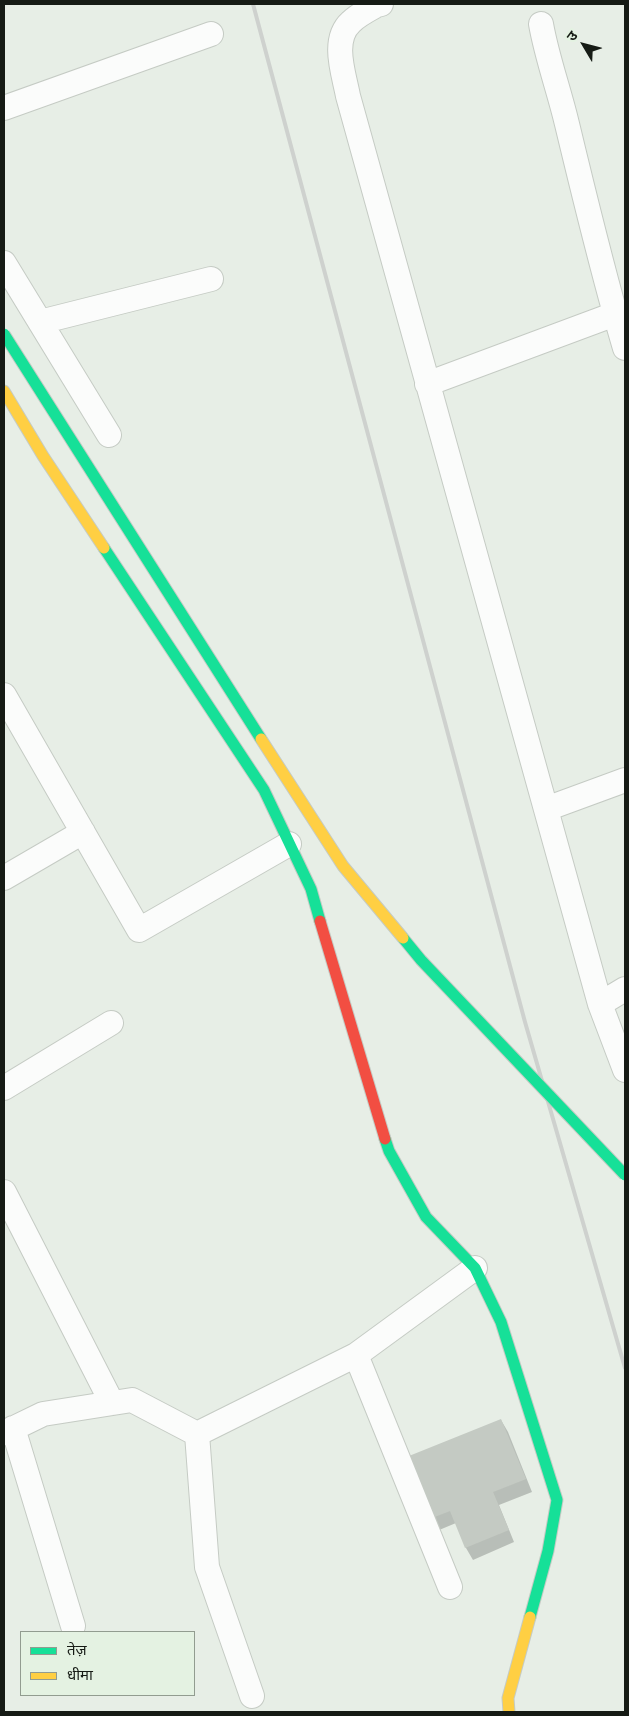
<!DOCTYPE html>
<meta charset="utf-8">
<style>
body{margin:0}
#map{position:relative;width:629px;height:1716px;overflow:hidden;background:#e7eee6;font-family:"Work Sans","Noto Sans Devanagari",sans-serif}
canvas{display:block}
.frame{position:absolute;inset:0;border:5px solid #161b15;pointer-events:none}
.legend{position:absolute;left:20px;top:1631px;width:175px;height:65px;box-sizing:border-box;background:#e4f2e2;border:1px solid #929c90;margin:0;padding:6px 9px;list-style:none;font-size:15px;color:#161b15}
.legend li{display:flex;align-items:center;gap:10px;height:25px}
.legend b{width:25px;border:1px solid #929c90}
.north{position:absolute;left:559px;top:20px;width:50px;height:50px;-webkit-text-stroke:4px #e4f2e2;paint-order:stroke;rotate:307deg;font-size:14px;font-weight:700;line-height:20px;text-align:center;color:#161b15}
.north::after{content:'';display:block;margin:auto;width:18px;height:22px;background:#161b15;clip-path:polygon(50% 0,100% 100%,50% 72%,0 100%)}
</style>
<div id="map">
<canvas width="629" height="1716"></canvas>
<div class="frame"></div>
<ul class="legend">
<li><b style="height:6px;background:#16e098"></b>तेज़</li>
<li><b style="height:6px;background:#ffcf43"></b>धीमा</li>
</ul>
<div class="north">उ</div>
</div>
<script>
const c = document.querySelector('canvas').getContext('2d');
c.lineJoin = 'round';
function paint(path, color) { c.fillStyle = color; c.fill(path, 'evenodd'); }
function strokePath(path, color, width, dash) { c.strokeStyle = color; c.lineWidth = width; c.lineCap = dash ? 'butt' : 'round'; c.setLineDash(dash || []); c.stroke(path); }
paint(new Path2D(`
 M501,1420L508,1432L532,1492L499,1505L514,1542L473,1560L466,1548L456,1523L432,1533L425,1521Z`), '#0003');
paint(new Path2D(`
 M501,1419L526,1479L493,1492L509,1530L465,1548L450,1511L424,1521L399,1460Z`), '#c4cac3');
const street = new Path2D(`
 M381,4L377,5C368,10 358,15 351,22C331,40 344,74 348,96L600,1004L625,1070
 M541,24C547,58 559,90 567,124C585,199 603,274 625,348
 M4,108L211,34
 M4,263L109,435
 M40,322L211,279
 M427,384L615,314
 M4,695L139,930L289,844
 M546,809L625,780
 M4,878L83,832
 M600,1004L625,989
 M4,1088L111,1023
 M4,1192L112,1403
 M356,1355L450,1587
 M13,1428L73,1626
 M4,1433L43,1414L132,1400L197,1434L356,1355L475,1268
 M197,1434L207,1567L252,1696`);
const fast = new Path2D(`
 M104,548L264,790L311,889L320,921
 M385,1139L389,1151L426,1217L475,1268L501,1322L557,1500L548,1551L530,1617`);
const slow = new Path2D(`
 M4,391L43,456L104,548
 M509,1712L508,1698L530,1617`);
const jam = new Path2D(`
 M320,921L385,1139`);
strokePath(street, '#c5cbc4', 26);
strokePath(fast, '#c5cbc4', 13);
strokePath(slow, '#c5cbc4', 13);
strokePath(jam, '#c5cbc4', 13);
strokePath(street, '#fbfcfb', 24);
strokePath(fast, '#16e098', 11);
strokePath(slow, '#ffcf43', 11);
strokePath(jam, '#f24e42', 11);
strokePath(new Path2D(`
 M253,4L525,1022L625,1368`), '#ced1ce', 4);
const fastBridge = new Path2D(`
 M4,334L261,739
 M403,938L421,960L625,1175`);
const slowBridge = new Path2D(`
 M261,739L343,866L403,938`);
strokePath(fastBridge, '#c5cbc4', 13, []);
strokePath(slowBridge, '#c5cbc4', 13, []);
strokePath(fastBridge, '#16e098', 11);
strokePath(slowBridge, '#ffcf43', 11);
</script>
